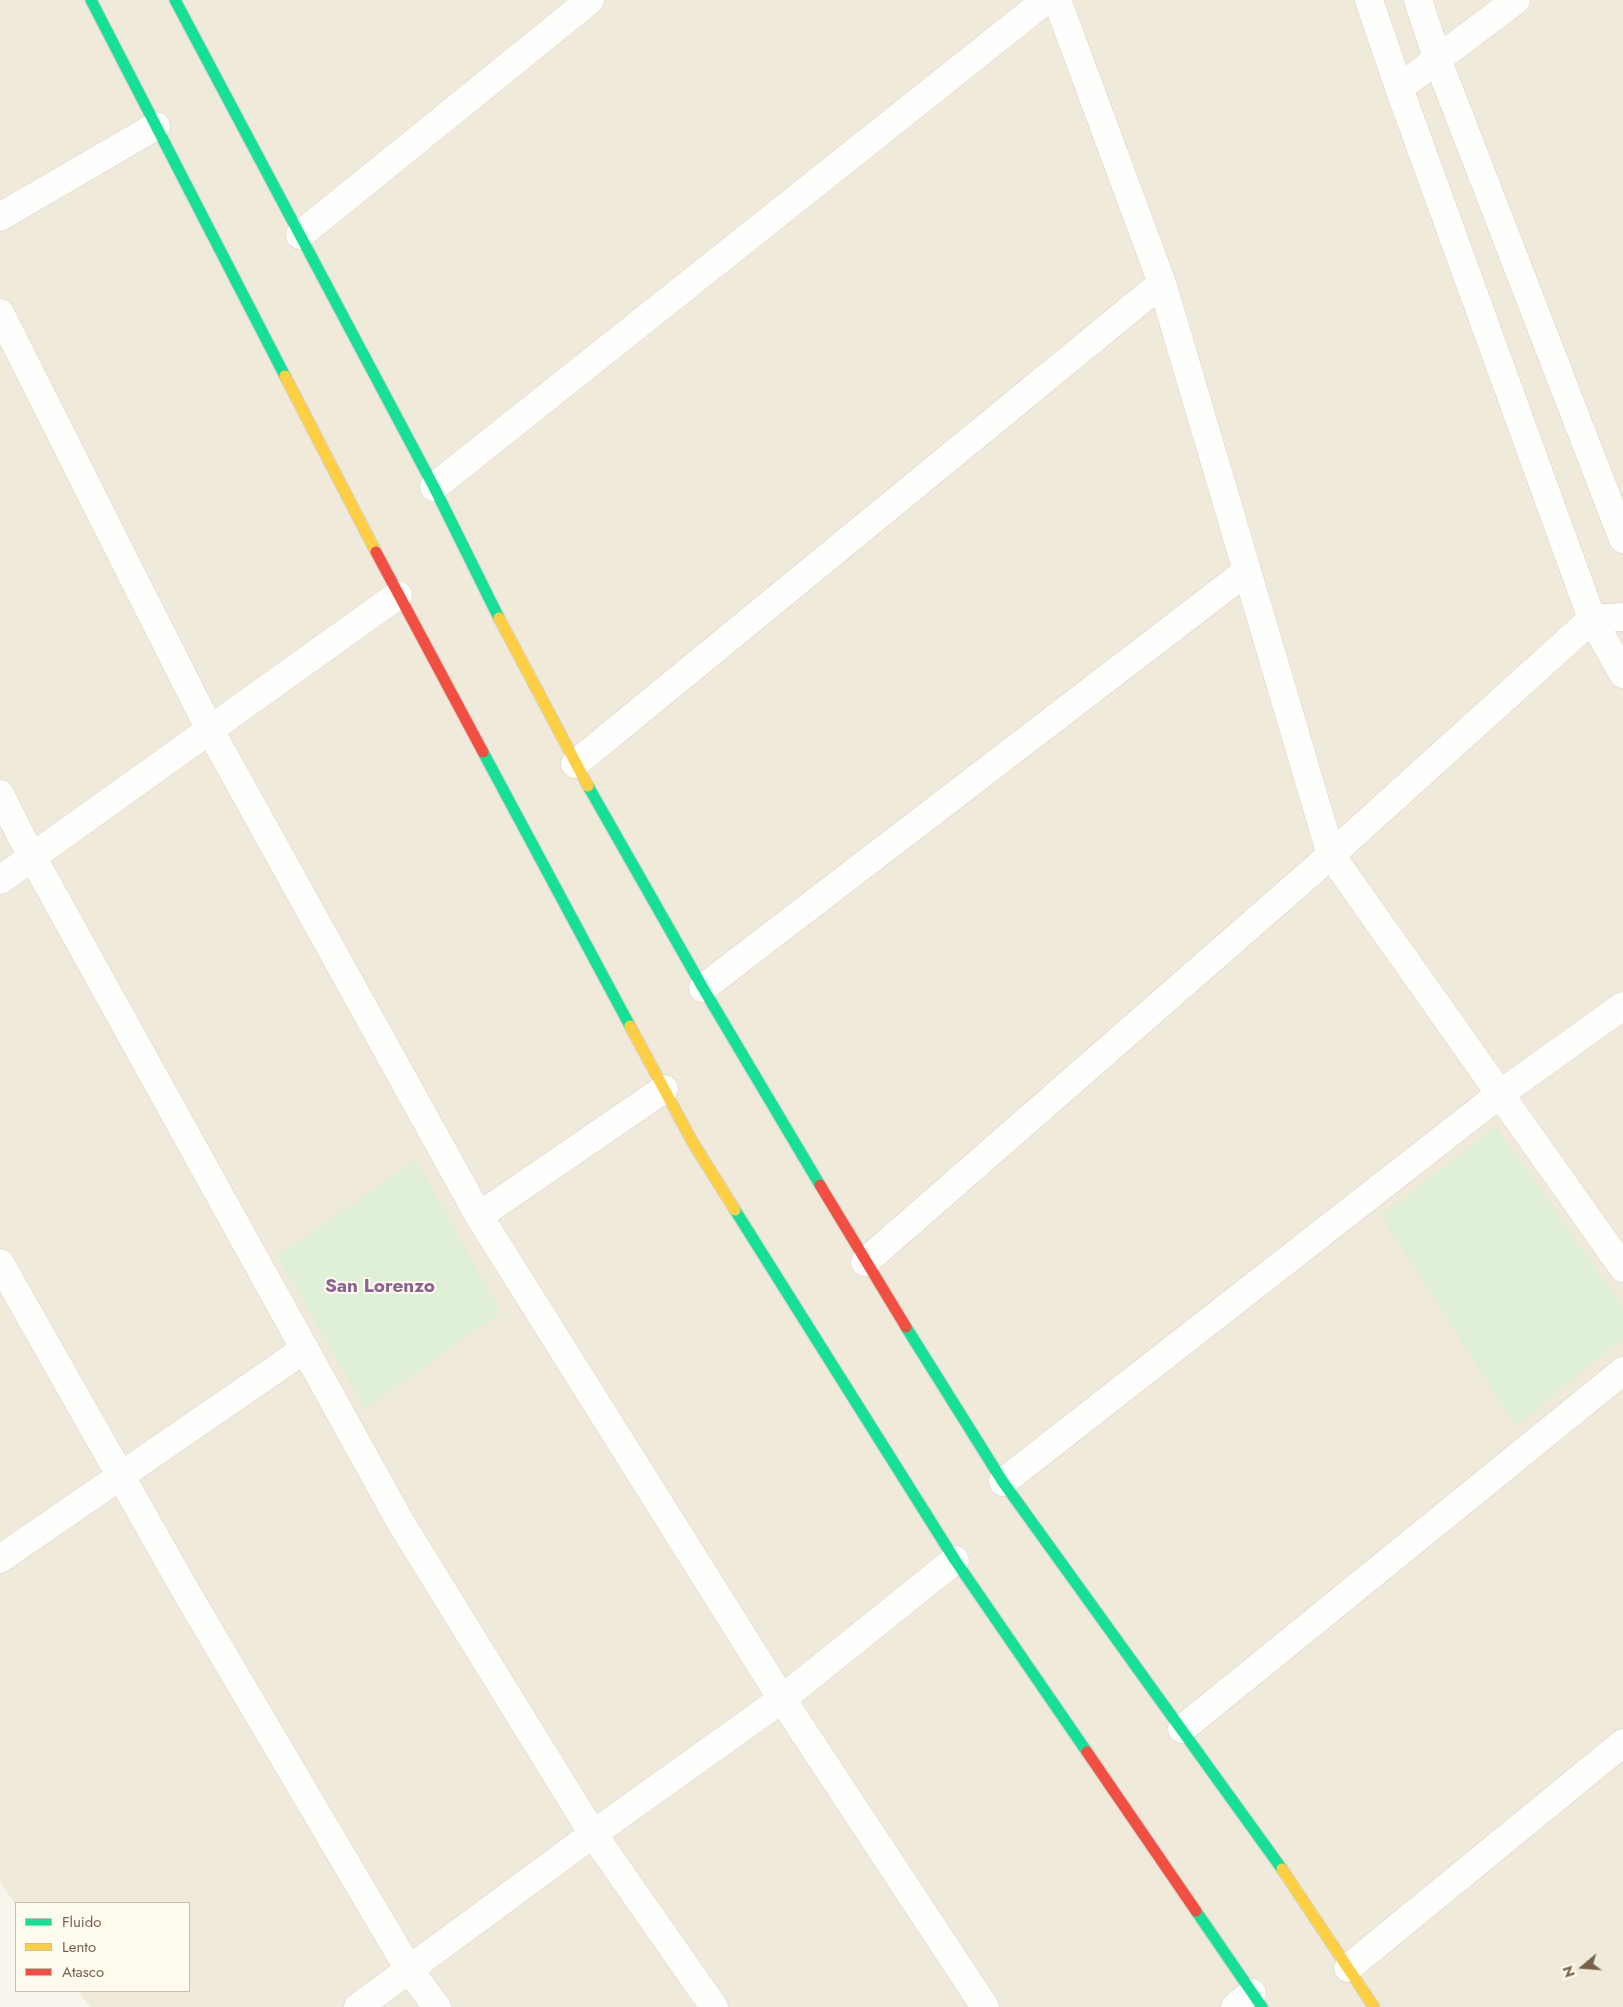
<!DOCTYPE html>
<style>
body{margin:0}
#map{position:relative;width:1623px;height:2007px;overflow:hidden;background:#f7f5ec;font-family:Jost,sans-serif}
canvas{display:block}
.legend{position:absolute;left:15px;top:1902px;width:175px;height:90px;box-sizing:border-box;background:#fffbee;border:1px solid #c9bead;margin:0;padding:6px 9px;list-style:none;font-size:15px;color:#77624b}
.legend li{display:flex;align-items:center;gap:10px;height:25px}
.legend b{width:25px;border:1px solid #c9bead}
.north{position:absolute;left:1558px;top:1942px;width:50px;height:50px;-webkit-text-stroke:4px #fffbee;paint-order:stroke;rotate:252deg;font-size:14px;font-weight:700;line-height:20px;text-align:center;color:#77624b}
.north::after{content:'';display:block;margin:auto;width:18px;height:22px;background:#77624b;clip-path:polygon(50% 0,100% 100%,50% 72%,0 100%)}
</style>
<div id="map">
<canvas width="1623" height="2007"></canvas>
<ul class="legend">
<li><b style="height:6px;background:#16e098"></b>Fluido</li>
<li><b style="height:6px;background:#ffcf43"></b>Lento</li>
<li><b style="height:6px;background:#f24e42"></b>Atasco</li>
</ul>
<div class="north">N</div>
</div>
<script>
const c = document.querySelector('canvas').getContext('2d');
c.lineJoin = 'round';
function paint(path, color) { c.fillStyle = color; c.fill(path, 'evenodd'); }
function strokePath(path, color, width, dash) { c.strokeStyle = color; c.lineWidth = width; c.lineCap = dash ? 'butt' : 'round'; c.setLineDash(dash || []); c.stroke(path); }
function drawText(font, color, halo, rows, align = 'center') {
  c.font = font + ' Jost,sans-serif'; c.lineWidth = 4; c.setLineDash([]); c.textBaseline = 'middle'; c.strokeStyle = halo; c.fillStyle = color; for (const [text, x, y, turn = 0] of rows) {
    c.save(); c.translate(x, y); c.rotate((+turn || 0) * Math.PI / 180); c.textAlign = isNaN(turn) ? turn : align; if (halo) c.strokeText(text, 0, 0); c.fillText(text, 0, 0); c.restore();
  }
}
paint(new Path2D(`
 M0,0H1623V2007H90L79,1991H189V1903H16V1905L0,1882Z`), '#f0eada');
paint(new Path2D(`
 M1496,1126L1623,1308V1338L1516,1426L1381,1216Z
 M416,1160L501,1312L365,1409L277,1256Z`), '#e0f0d7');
const street = new Path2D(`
 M1057,0L1162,283L1331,855L1623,1268
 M1369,0L1399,88L1592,619L1623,674
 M1418,0L1438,61L1623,539
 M1399,88L1516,0
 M0,217L156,126
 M300,235L590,0
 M0,313L210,730L479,1216L782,1699L985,2007
 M434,487L1046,0
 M575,764L1162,283
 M0,794L22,838L401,1523L593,1834L714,2007
 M0,880L398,595
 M703,988L1247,571
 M479,1216L664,1089
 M865,1262L1331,855L1592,619L1623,617
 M0,1263L188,1595L408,1968L437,2007
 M1003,1482L1500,1094L1623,1006
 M0,1559L305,1349
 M1182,1729L1623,1371
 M1348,1968L1623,1743
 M358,2007L593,1834L782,1699L955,1560
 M1235,2007L1252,1993`);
const fast = new Path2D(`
 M91,0L285,376
 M175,0L434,487L499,618
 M483,752L630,1026
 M588,786L703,988L820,1185
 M735,1210L955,1560L1087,1752
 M906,1327L1003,1482L1282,1869
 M1196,1911L1262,2007`);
const slow = new Path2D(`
 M285,376L376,552
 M499,618L588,786
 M630,1026L692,1141L735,1210
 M1282,1869L1374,2007`);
const jam = new Path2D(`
 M376,552L483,752
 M820,1185L906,1327
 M1087,1752L1196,1911`);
strokePath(street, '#d7d2ca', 29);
strokePath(fast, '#d6d1c7', 13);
strokePath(slow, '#d6d1c7', 13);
strokePath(jam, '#d6d1c7', 13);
strokePath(street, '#fefefc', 28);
strokePath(fast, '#16e098', 11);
strokePath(slow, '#ffcf43', 11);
strokePath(jam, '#f24e42', 11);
drawText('bold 19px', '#8b6393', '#fffbee', [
 ["San Lorenzo",380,1287]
]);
</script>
